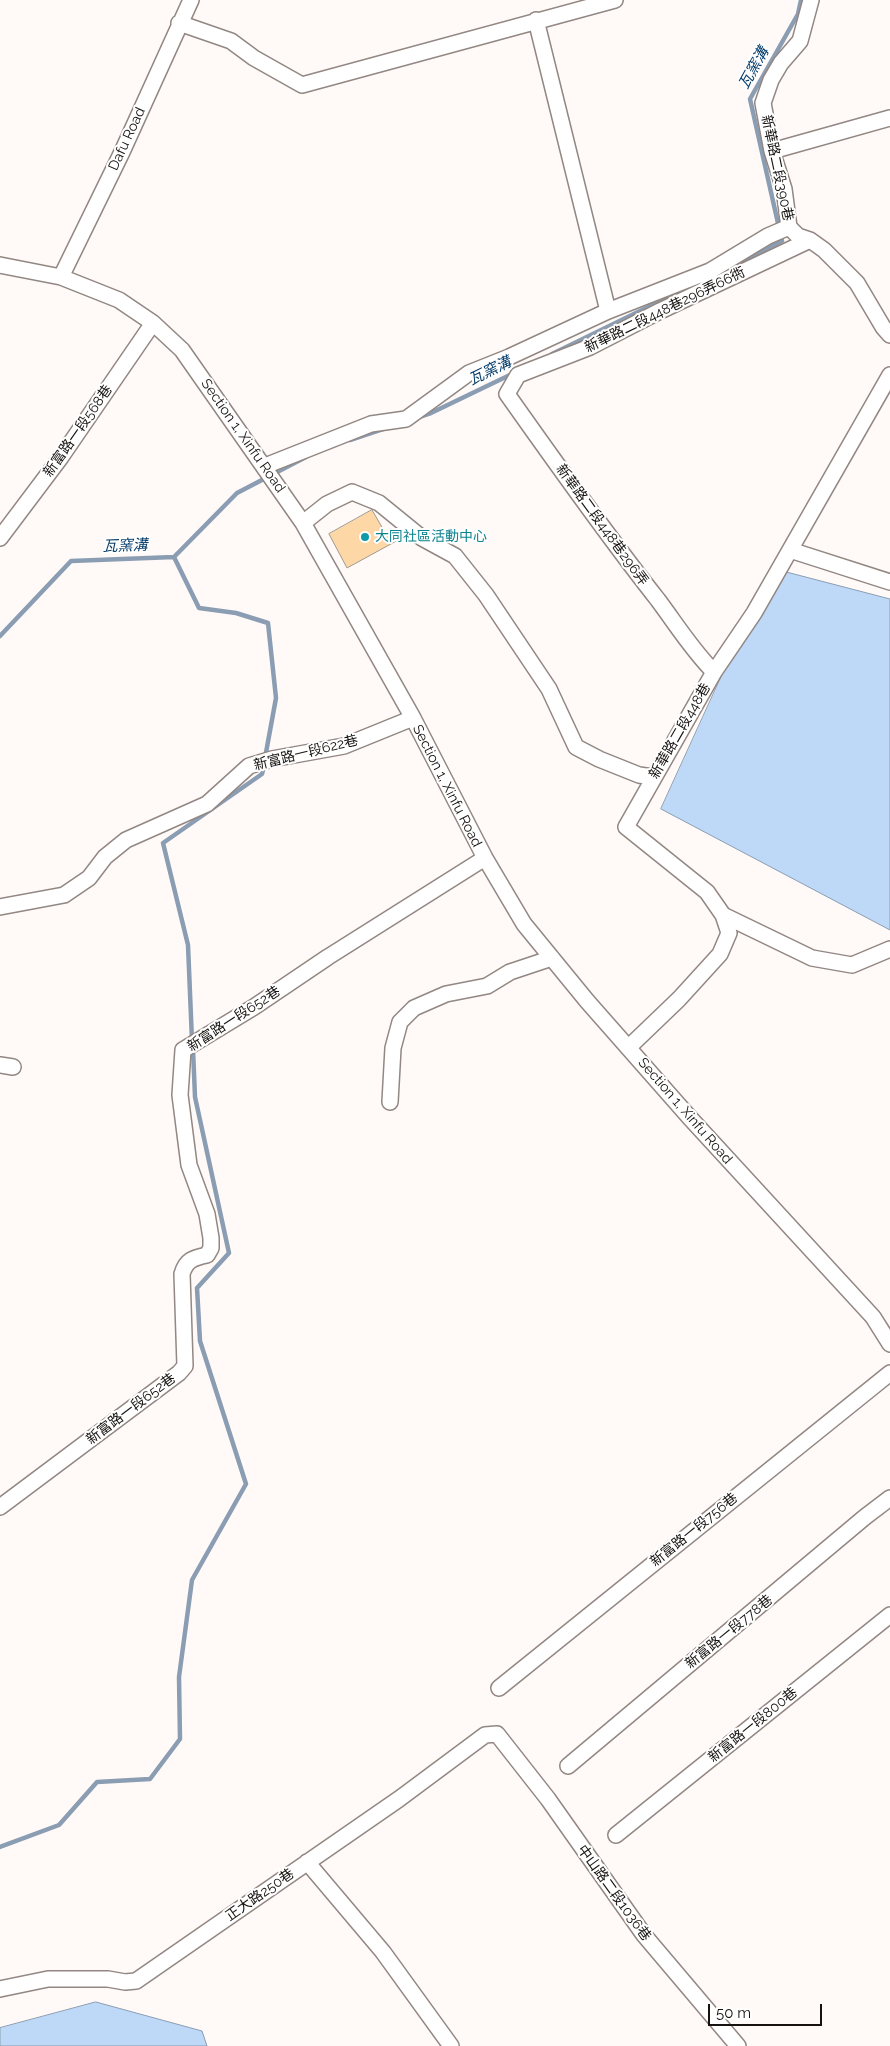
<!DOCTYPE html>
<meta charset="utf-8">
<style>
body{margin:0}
#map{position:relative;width:890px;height:2046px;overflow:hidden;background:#fffaf8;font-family:Raleway,sans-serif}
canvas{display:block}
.scale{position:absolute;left:708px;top:2004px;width:114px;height:22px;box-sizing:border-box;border:2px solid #151210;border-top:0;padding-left:6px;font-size:15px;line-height:18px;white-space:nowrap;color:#151210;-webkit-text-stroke:4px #fff;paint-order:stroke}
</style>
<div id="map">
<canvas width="890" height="2046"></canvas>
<div class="scale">50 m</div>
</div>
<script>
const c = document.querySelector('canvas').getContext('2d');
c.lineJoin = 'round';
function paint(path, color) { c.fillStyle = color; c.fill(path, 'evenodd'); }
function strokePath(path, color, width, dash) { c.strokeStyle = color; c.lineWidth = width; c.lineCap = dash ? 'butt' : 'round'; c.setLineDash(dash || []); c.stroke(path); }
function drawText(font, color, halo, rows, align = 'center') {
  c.font = font + ' Raleway,"Noto Sans TC",sans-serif'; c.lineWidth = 4; c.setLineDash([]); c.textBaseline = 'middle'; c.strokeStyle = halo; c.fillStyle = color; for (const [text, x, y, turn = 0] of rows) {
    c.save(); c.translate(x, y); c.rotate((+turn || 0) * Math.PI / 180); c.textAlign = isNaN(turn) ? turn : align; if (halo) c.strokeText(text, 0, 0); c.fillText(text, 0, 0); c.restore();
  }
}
const water = new Path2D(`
 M771,568L890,599V930L661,809Z
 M96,2002L202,2031L207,2046H0V2028Z`);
paint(water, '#bdd9f7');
strokePath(water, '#8b9db2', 1);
strokePath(new Path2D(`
 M732,266L782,241L750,99L798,14L801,0
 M552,354L691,286
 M419,417L431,413L514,373
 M350,440L383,429
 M174,557L199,608L236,613L268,623L276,698L265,758
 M0,636L71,561L174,557L237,493L306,457
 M192,1041L188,945L163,843L262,774L264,766
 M0,1847L59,1825L97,1782L150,1779L180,1739L179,1677L192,1580L246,1484L200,1341L197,1288L229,1253L195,1097L193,1049`), '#8b9db2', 4.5);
const building = new Path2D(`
 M372,510L386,534L394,529L400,539L347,568L329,534Z`);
paint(building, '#fdd8a6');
strokePath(building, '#9f9990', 1);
const minor = new Path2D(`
 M811,0L800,41L781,63L771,80L763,103L772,151L784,189L789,227L798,236L810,240L824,250L857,283L883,327L890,335
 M536,20L608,311
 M179,23L231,41L254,58L302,85L615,0
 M772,151L890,118
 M0,265L61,277L119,300L153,323L182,350L303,523L413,718L485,858L524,924L587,1001L690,1118L873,1317L890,1344
 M61,277L122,152L191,0
 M518,375L507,394C556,463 605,533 658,600C676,624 692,650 714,672
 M518,375L590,347L660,311L810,240
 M265,466L371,424L406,419L469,373L509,357L608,311L710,271L768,236L789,227
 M303,523L327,504L352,492L379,503L422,538L455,556L486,595L549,689L576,747L599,759L639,775L653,777
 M0,538L61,457L153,323
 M790,550L890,582
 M0,907L64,895L89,878L105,857L126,840L207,804L249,766L272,759L344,746L413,718
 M723,915L812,958L852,965L890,949
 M629,1047L679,999L720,954L729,933L723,915L707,892L626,827L714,672L754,613L890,375
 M0,1065L13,1067
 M390,1102L393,1048L400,1022L414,1008L446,994L487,986L510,972L552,958
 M0,1507L179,1373L185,1366L182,1274C186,1260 193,1258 207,1255L211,1248V1238L207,1214L189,1165L180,1095L183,1050L254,1007L328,957L485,858
 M499,1688L890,1373
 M568,1766L865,1517L890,1498
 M616,1835L890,1615
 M307,1862L383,1952L451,2046
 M0,1989L48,1979H108L125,1982L136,1981L399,1799L485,1735L497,1734L548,1799L644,1935L738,2046`);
strokePath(minor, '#928782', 18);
strokePath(minor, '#fff', 15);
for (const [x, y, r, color] of [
 [365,537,5,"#0f9aa8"]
]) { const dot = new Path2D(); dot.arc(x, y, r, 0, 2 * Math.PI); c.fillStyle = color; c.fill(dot); strokePath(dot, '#fff', 2); }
drawText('14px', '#151210', '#fff', [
 ["Dafu Road",127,139,-65],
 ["新華路二段390巷",777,168,78],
 ["新華路二段448巷296弄66衖",665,310,-26],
 ["新富路一段568巷",78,431,-55],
 ["Section 1, Xinfu Road",243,436,55],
 ["新華路二段448巷296弄",602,525,54],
 ["新華路二段448巷",680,731,-60],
 ["新富路一段622巷",306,753,-14],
 ["Section 1, Xinfu Road",447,786,63],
 ["新富路一段652巷",234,1019,-33],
 ["Section 1, Xinfu Road",685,1111,49],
 ["新富路一段652巷",131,1409,-37],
 ["新富路一段756巷",694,1530,-39],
 ["新富路一段778巷",729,1632,-39],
 ["新富路一段800巷",753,1725,-39],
 ["中山路二段1036巷",614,1893,54],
 ["正大路250巷",260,1895,-35]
]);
drawText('14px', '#0d838f', '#fff', [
 ["大同社區活動中心",375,537]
], 'left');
drawText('italic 15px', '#063d6b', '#fff', [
 ["瓦窯溝",754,68,-61],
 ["瓦窯溝",490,371,-26],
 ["瓦窯溝",125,546,-2]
]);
</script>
